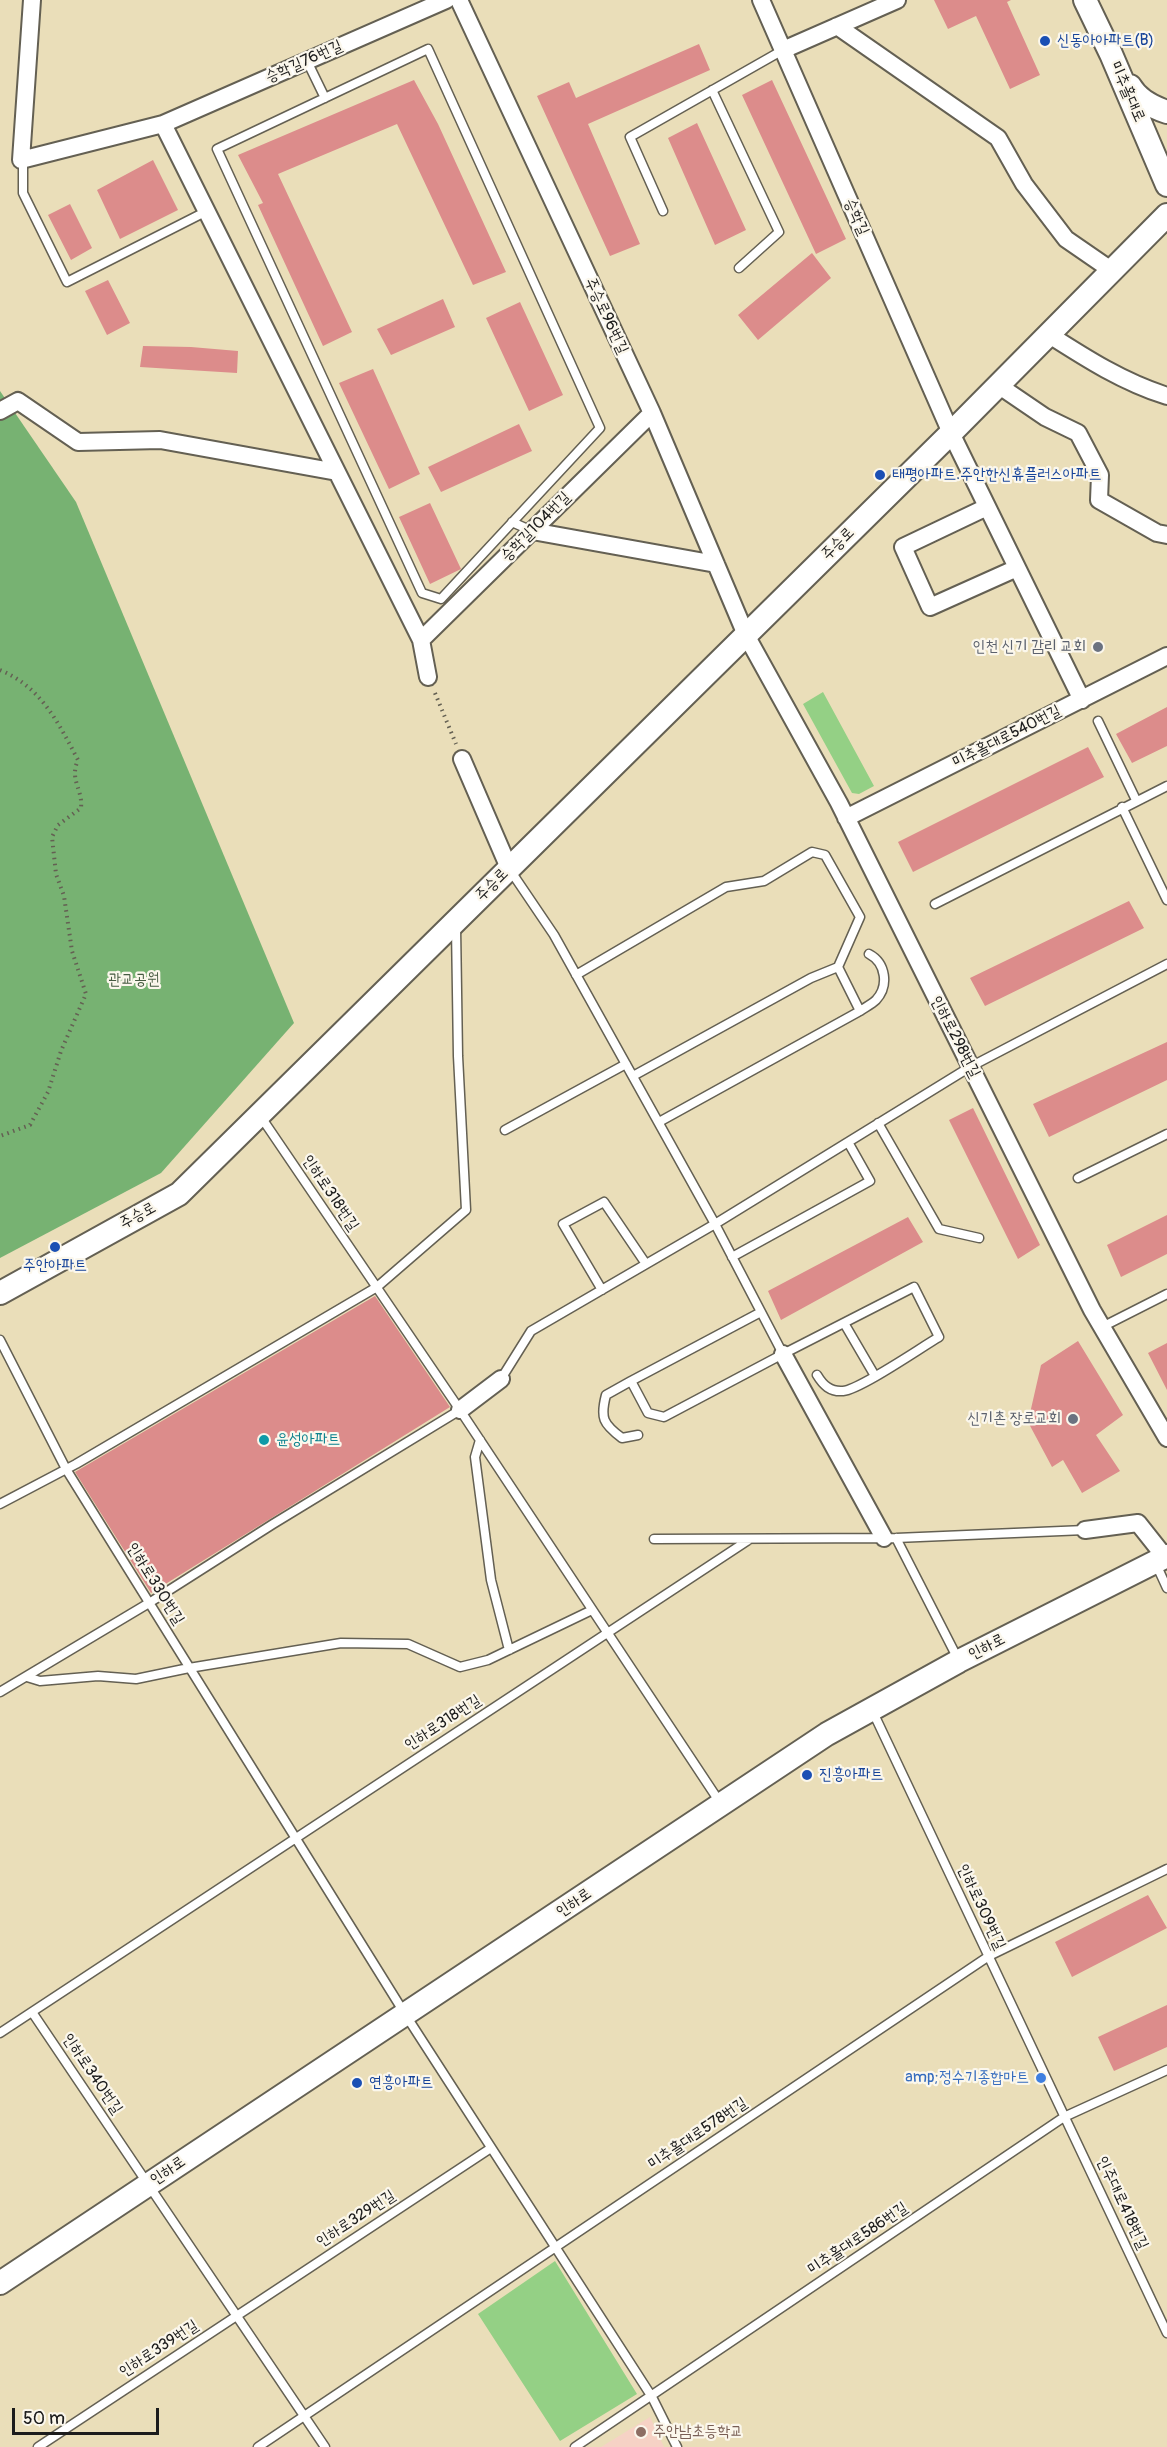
<!DOCTYPE html>
<meta charset="utf-8">
<style>
body{margin:0}
#map{position:relative;width:1167px;height:2447px;overflow:hidden;background:#eadeb9;font-family:Pangolin,sans-serif}
canvas{display:block}
.scale{position:absolute;left:12px;top:2408px;width:147px;height:27px;box-sizing:border-box;border:3px solid #1c1c1c;border-top:0;padding-left:8px;font-size:18px;line-height:21px;white-space:nowrap;color:#1c1c1c;-webkit-text-stroke:4px #fbf7ec;paint-order:stroke}
</style>
<div id="map">
<canvas width="1167" height="2447"></canvas>
<div class="scale">50 m</div>
</div>
<script>
const c = document.querySelector('canvas').getContext('2d');
c.lineJoin = 'round';
function paint(path, color) { c.fillStyle = color; c.fill(path, 'evenodd'); }
function strokePath(path, color, width, dash) { c.strokeStyle = color; c.lineWidth = width; c.lineCap = dash ? 'butt' : 'round'; c.setLineDash(dash || []); c.stroke(path); }
function drawText(font, color, halo, rows, align = 'center') {
  c.font = font + ' Pangolin,"Poor Story",sans-serif'; c.lineWidth = 4.5; c.setLineDash([]); c.textBaseline = 'middle'; c.strokeStyle = halo; c.fillStyle = color; for (const [text, x, y, turn = 0] of rows) {
    c.save(); c.translate(x, y); c.rotate((+turn || 0) * Math.PI / 180); c.textAlign = isNaN(turn) ? turn : align; if (halo) c.strokeText(text, 0, 0); c.fillText(text, 0, 0); c.restore();
  }
}
paint(new Path2D(`
 M650,2417L664,2447H601Z`), '#f6d2c5');
paint(new Path2D(`
 M823,692L874,786L859,794L852,793L803,704Z
 M555,2261L637,2394L560,2441L478,2314Z`), '#94d085');
paint(new Path2D(`
 M0,391L76,502L294,1023L161,1173L0,1258Z`), '#77b272');
paint(new Path2D(`
 M934,0H1011L1007,2L1040,75L1010,89L976,16L948,29Z
 M699,44L710,70L588,124L640,244L610,256L537,96L569,82L576,98Z
 M414,80L438,124L506,272L473,285L397,124L278,174L352,332L323,346L258,205L263,203L238,155Z
 M772,80L846,239L816,254L742,95Z
 M697,123L746,230L715,245L668,138Z
 M153,160L178,210L120,239L97,190Z
 M70,204L92,248L71,260L48,215Z
 M812,253L831,278L758,340L738,315Z
 M108,280L130,323L107,335L85,291Z
 M443,299L455,327L391,355L377,329Z
 M520,302L563,395L529,411L486,318Z
 M143,346L191,347L238,351L237,373L140,367Z
 M373,369L420,474L389,489L339,383Z
 M519,424L532,451L441,492L428,467Z
 M430,503L461,569L430,584L399,517Z
 M1167,707V746L1132,763L1116,734Z
 M1088,747L1104,777L913,872L898,842Z
 M1129,901L1144,928L985,1006L970,978Z
 M1167,1042V1080L1049,1137L1033,1104Z
 M973,1108L1040,1245L1018,1259L949,1120Z
 M1167,1215V1254L1121,1277L1107,1245Z
 M908,1217L923,1242L781,1320L768,1291Z
 M375,1296L450,1407L151,1593L75,1472Z
 M1078,1341L1123,1415L1096,1435L1120,1471L1082,1493L1063,1460L1052,1467L1028,1422L1041,1365Z
 M1167,1343V1390L1148,1353Z
 M1148,1895L1167,1928L1072,1977L1055,1942Z
 M1167,2005V2047L1114,2071L1098,2037Z`), '#dc8c8b');
const lane = new Path2D(`
 M428,49L600,428L441,599L422,593L217,149Z
 M307,61L325,98
 M712,90L779,232L739,268
 M23,160V193L67,282L207,211
 M663,211L630,137L783,50
 M512,522L532,531
 M1098,721L1136,800
 M1122,807L1167,900
 M510,870L554,935L715,1224L783,1354L914,1287L939,1337C920,1348 861,1389 843,1391C830,1392 823,1385 817,1375
 M935,904L1167,786
 M576,975L726,887L764,881L812,852L825,855L860,917L838,967L811,978L633,1076
 M860,1011C864,1008 872,1004 876,1000C889,986 886,963 869,954
 M261,1117L460,1410L721,1804
 M659,1122L860,1011L838,967
 M878,1123L939,1229L979,1238
 M505,1130L626,1064
 M1078,1178L1167,1134
 M732,1257L870,1181L848,1142
 M602,1290L563,1224L604,1202L646,1264
 M761,1312L631,1381L648,1413L664,1417L783,1354
 M844,1323L875,1376
 M1102,1327L1167,1294
 M0,1340L66,1469L405,2014L652,2397L677,2447
 M501,1379L531,1331L715,1224L970,1067L1167,964
 M631,1381L606,1395C600,1418 603,1424 622,1438L638,1435
 M480,1440L475,1457L491,1580L509,1650
 M0,1504L76,1464L377,1287L466,1210L458,1056L456,927
 M896,1538L959,1661
 M654,1539L896,1538L1085,1530
 M1156,1564L1167,1588
 M27,1677L40,1681L98,1676L136,1679L189,1668L341,1643L408,1644L460,1667L488,1660L592,1610
 M0,1692L149,1603L273,1524L460,1410
 M872,1710L1167,2333
 M32,2012L325,2447
 M0,2033L750,1539
 M38,2447L491,2148
 M258,2447L989,1956L1167,1869
 M575,2447L1064,2117L1167,2070`);
const street = new Path2D(`
 M32,0L21,160L163,124
 M459,0L652,413L746,635L839,803L1092,1310L1167,1438
 M761,0L951,433L1082,700
 M837,26L998,138L1024,184L1066,239L1111,270
 M783,50L897,0
 M1048,334C1087,359 1123,382 1167,396
 M998,385L1045,417L1078,433L1100,475L1099,500L1157,533L1167,535
 M0,411L18,401L78,442L160,440L337,472
 M987,507L903,547L930,607L1017,568
 M532,531L716,564
 M421,640L652,413
 M428,677L421,640L163,124L446,0
 M462,759L509,868
 M846,818L1167,656
 M783,1354L884,1538
 M460,1410L501,1379
 M1085,1530L1138,1523L1165,1557`);
const secondary = new Path2D(`
 M1085,0L1111,54L1167,185
 M1130,86C1138,100 1152,107 1167,112
 M0,1293L179,1194L951,433L1167,215
 M0,2283L827,1734L959,1661L1167,1556`);
strokePath(lane, '#646053', 11);
strokePath(street, '#646053', 20);
strokePath(secondary, '#646053', 26);
strokePath(new Path2D(`
 M0,670C41,687 58,722 78,760C69,780 83,789 81,808L58,825L52,837L56,874L64,896L72,951L86,994L61,1051L48,1092L30,1125L0,1136
 M435,693L456,744`), '#646053', 4, [1.5, 4.5]);
strokePath(lane, '#fff', 8);
strokePath(street, '#fff', 16);
strokePath(secondary, '#fff', 22);
for (const [x, y, r, color] of [
 [1045,41,6,"#1a4fb4"],
 [880,475,6,"#1a4fb4"],
 [1098,647,6,"#6b7280"],
 [55,1247,6,"#1a4fb4"],
 [1073,1419,6,"#6b7280"],
 [264,1440,6,"#0f9aa8"],
 [807,1775,6,"#1a4fb4"],
 [1041,2078,6,"#3f7fe0"],
 [357,2083,6,"#1a4fb4"],
 [641,2432,6,"#8d6e63"]
]) { const dot = new Path2D(); dot.arc(x, y, r, 0, 2 * Math.PI); c.fillStyle = color; c.fill(dot); strokePath(dot, '#fbf7ec', 2); }
drawText('16px', '#164399', '#fbf7ec', [
 ["신동아아파트(B)",1057,41],
 ["태평아파트.주안한신휴플러스아파트",892,475],
 ["주안아파트",55,1266,"center"],
 ["진흥아파트",819,1775],
 ["연흥아파트",369,2083]
], 'left');
drawText('16px', '#1c1c1c', '#fbf7ec', [
 ["승학길76번길",304,62,-24],
 ["미추홀대로",1127,92,66],
 ["승학길",856,217,66],
 ["주승로96번길",606,316,65],
 ["승학길104번길",536,527,-45],
 ["주승로",838,544,-45],
 ["미추홀대로540번길",1007,737,-27],
 ["주승로",492,885,-45],
 ["인하로298번길",955,1037,63],
 ["인하로318번길",330,1193,56],
 ["주승로",138,1216,-29],
 ["인하로330번길",155,1584,58],
 ["인하로",987,1647,-27],
 ["인하로318번길",443,1723,-33],
 ["인하로",574,1903,-34],
 ["인하로309번길",981,1907,65],
 ["인하로340번길",92,2074,56],
 ["미추홀대로578번길",698,2134,-34],
 ["인하로",168,2171,-34],
 ["인주대로418번길",1122,2203,65],
 ["인하로329번길",356,2219,-33],
 ["미추홀대로586번길",858,2239,-34],
 ["인하로339번길",159,2349,-33]
]);
drawText('16px', '#5b616d', '#fbf7ec', [
 ["인천 신기 감리 교회",1086,647],
 ["신기촌 장로교회",1061,1419]
], 'right');
drawText('16px', '#465b41', '#fbf7ec', [
 ["관교공원",134,980]
]);
drawText('16px', '#0d838f', '#fbf7ec', [
 ["윤성아파트",276,1440]
], 'left');
drawText('16px', '#366cbe', '#fbf7ec', [
 ["amp;정수기종합마트",1029,2078]
], 'right');
drawText('16px', '#785e54', '#fbf7ec', [
 ["주안남초등학교",653,2432]
], 'left');
</script>
